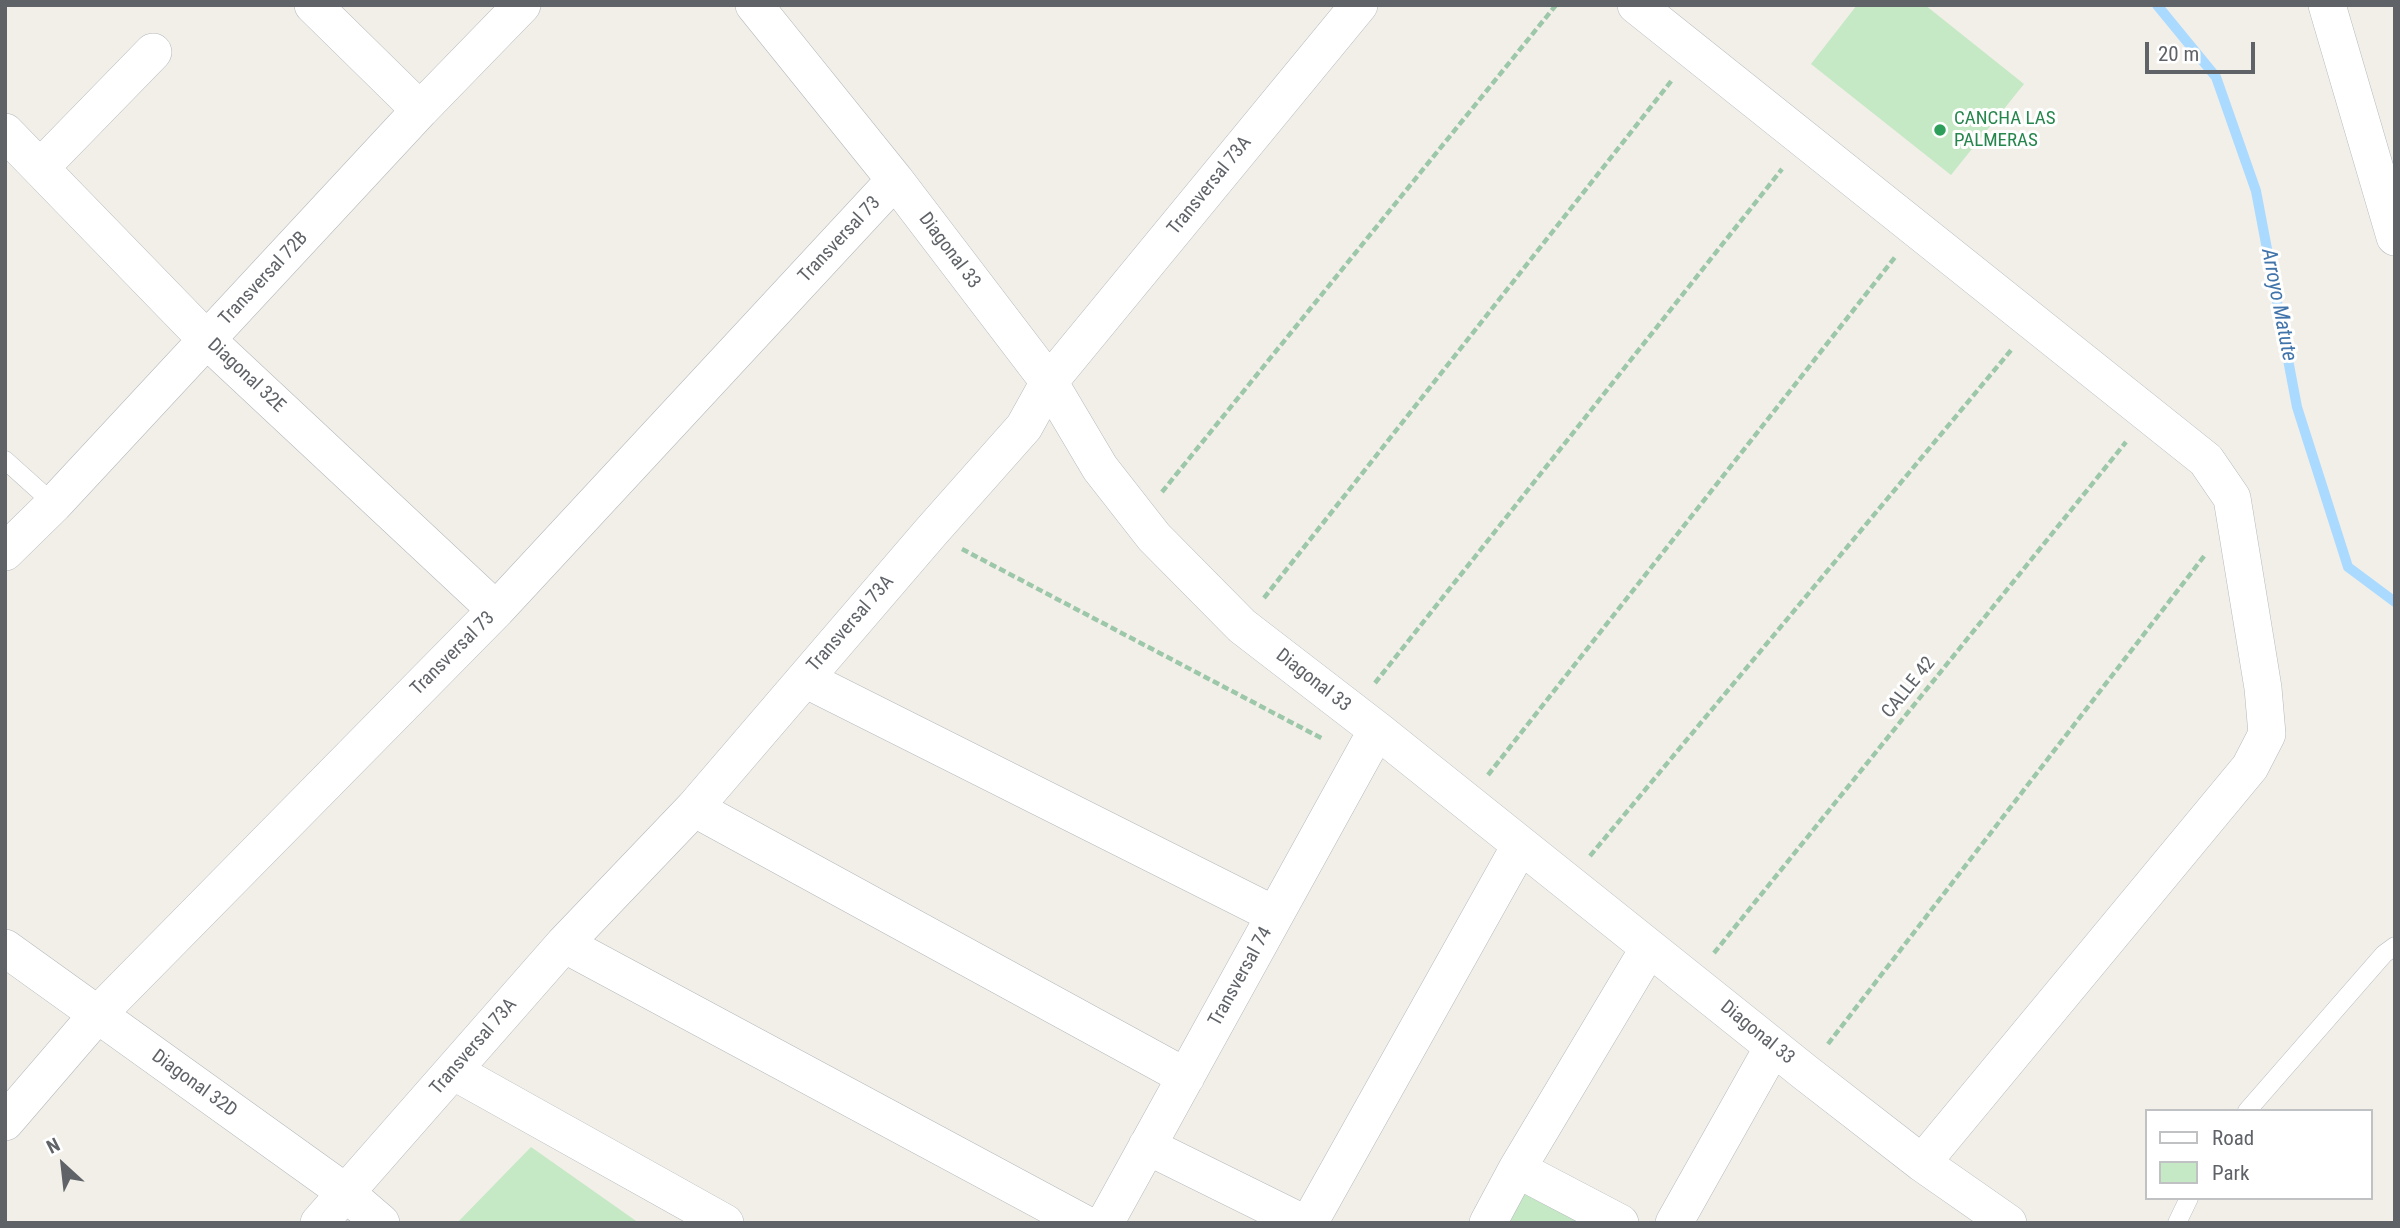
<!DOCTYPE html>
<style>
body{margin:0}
#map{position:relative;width:2400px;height:1228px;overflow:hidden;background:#f1efe8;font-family:"Roboto Condensed",sans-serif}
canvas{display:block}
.frame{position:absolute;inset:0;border:7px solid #5f6368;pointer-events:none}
.legend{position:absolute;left:2145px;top:1109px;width:228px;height:91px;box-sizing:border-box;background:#fff;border:2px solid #bfc1c3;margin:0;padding:9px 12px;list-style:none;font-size:21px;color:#5f6368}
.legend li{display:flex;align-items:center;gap:14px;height:35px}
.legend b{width:35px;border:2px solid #bfc1c3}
.north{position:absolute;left:28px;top:1130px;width:70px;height:70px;-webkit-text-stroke:5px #fff;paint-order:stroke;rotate:333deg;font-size:19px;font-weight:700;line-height:28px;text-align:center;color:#5f6368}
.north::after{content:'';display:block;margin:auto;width:24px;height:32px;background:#5f6368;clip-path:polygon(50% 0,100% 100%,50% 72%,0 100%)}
.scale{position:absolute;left:2145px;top:42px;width:110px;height:32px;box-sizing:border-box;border:4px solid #5f6368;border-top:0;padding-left:9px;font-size:21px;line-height:24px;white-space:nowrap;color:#5f6368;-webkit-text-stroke:5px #fff;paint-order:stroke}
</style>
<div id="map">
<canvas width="2400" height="1228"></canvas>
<div class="frame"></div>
<ul class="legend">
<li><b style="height:9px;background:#fff"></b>Road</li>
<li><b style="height:19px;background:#c5e8c5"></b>Park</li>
</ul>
<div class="north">N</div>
<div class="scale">20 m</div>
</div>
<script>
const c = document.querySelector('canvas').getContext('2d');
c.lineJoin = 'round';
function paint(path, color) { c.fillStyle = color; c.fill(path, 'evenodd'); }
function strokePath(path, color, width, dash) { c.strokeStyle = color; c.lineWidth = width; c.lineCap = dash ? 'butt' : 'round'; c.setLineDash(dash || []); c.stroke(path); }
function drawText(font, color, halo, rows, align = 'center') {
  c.font = font + ' "Roboto Condensed",sans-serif'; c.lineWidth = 6; c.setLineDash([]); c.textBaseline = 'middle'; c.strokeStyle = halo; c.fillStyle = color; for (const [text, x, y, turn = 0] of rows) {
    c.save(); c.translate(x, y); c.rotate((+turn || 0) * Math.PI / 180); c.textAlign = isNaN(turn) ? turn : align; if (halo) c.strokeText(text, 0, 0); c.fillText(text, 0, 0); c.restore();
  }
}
paint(new Path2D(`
 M1857,5H1925L2024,84L1951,175L1811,64Z
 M531,1147L639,1223H457Z
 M1527,1188L1595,1223H1507Z`), '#c5e8c5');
strokePath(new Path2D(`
 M2157,5L2216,77L2256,191L2297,407L2348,567L2395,602`), '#aadaff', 10);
const lane = new Path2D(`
 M5,460L54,504
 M2247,1111L2384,954L2395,946
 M2177,1223L2189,1198`);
const street = new Path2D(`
 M313,5L420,110
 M754,5L895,180L1049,382L1100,468L1154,537L1242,626L1377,730L1806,1073L1922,1163L2008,1223
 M1636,5L2206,460L2232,498L2263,688L2267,734L2250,767L1922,1163
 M2327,5L2395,237
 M5,132L207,340L496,610
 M40,168L153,52
 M5,552L54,504L420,110L522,5
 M805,679L1275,915
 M694,808L1186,1077
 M564,944L1083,1223
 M5,948L345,1192L381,1223
 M453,1071L725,1223
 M5,1122L97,1015L496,610L895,180
 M1147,1146L1303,1223
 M1517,1169L1620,1223
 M319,1223L564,944L694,808L930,533L1024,427L1049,382L1359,5
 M1105,1223L1377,730
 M1309,1223L1520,846
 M1488,1223L1517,1169L1649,948
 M1674,1223L1773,1047`);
strokePath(lane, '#b5b8bc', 19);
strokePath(street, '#b5b8bc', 38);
strokePath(new Path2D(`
 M1162,492L1556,5
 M962,549L1323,739
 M1264,598L1672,80
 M1375,683L1782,169
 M1488,775L1896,256
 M1590,856L2012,349
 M1714,953L2126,442
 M1828,1044L2205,555`), '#9cc7a9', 4.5, [7, 3.5]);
strokePath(lane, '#fff', 18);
strokePath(street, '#fff', 37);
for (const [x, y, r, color] of [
 [1940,130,7,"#2e9e5b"]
]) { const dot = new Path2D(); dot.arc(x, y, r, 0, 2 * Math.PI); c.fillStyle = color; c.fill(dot); strokePath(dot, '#fff', 2.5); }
drawText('19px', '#27864d', '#fff', [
 ["CANCHA LAS",1954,119],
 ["PALMERAS",1954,141]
], 'left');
drawText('19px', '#5f6368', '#fff', [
 ["Transversal 73A",1210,186,-51],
 ["Transversal 73",840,240,-47],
 ["Diagonal 33",949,251,53],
 ["Transversal 72B",264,279,-47],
 ["Diagonal 32E",246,376,43],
 ["Transversal 73A",851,624,-49],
 ["Transversal 73",453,654,-45],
 ["Diagonal 33",1313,681,38],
 ["CALLE 42",1909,688,-51],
 ["Transversal 74",1241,977,-61],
 ["Diagonal 33",1757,1033,39],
 ["Transversal 73A",474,1047,-49],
 ["Diagonal 32D",194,1084,36]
]);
drawText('italic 21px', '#4174aa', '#fff', [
 ["Arroyo Matute",2278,305,79]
]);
</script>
